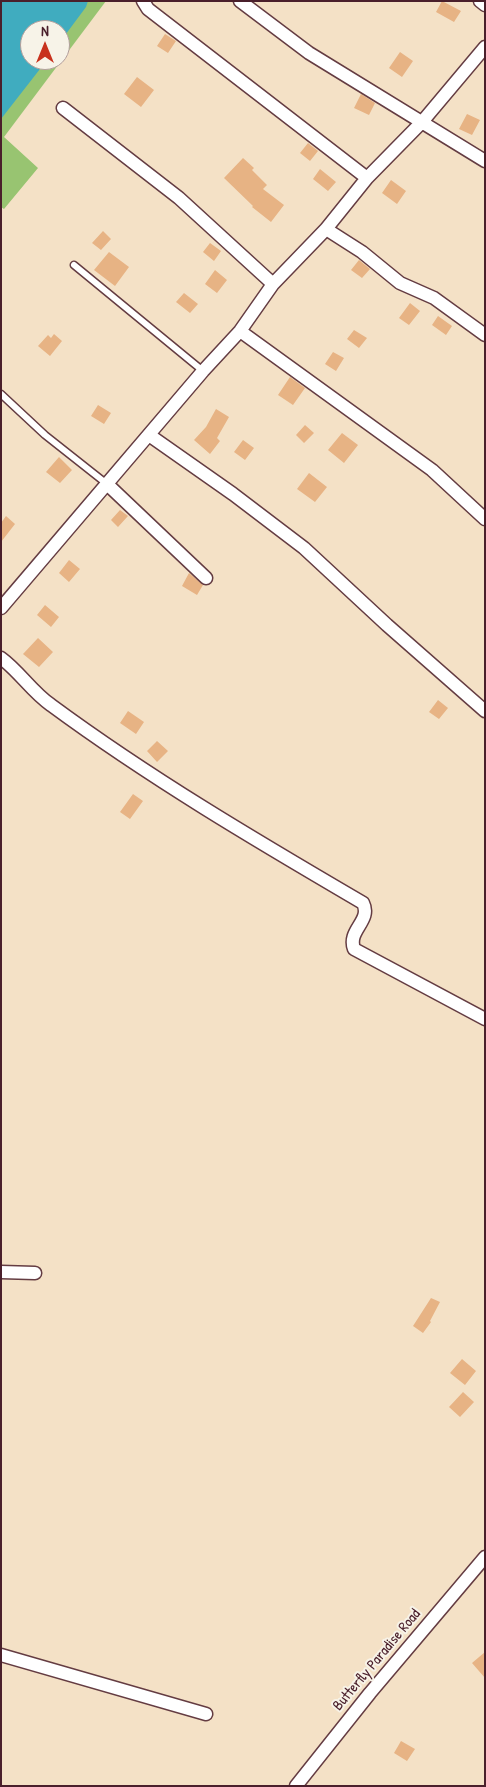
<!DOCTYPE html>
<style>
body{margin:0}
#map{position:relative;width:486px;height:1787px;overflow:hidden;background:#f4e1c6;font-family:"Patrick Hand",sans-serif}
canvas{display:block}
.frame{position:absolute;inset:0;border:2px solid #4a1f2b;pointer-events:none}
.north{position:absolute;left:20px;top:20px;width:50px;height:50px;box-sizing:border-box;background:#f7f3e8;border:1px solid #b29e9c;border-radius:50%;rotate:0deg;font-size:14px;font-weight:700;line-height:20px;text-align:center;color:#4a1f2b}
.north::after{content:'';display:block;margin:auto;width:18px;height:22px;background:#c8321e;clip-path:polygon(50% 0,100% 100%,50% 72%,0 100%)}
</style>
<div id="map">
<canvas width="486" height="1787"></canvas>
<div class="frame"></div>
<div class="north">N</div>
</div>
<script>
const c = document.querySelector('canvas').getContext('2d');
c.lineJoin = 'round';
function paint(path, color) { c.fillStyle = color; c.fill(path, 'evenodd'); }
function strokePath(path, color, width, dash) { c.strokeStyle = color; c.lineWidth = width; c.lineCap = dash ? 'butt' : 'round'; c.setLineDash(dash || []); c.stroke(path); }
function drawText(font, color, halo, rows, align = 'center') {
  c.font = font + ' "Patrick Hand",sans-serif'; c.lineWidth = 4; c.setLineDash([]); c.textBaseline = 'middle'; c.strokeStyle = halo; c.fillStyle = color; for (const [text, x, y, turn = 0] of rows) {
    c.save(); c.translate(x, y); c.rotate((+turn || 0) * Math.PI / 180); c.textAlign = isNaN(turn) ? turn : align; if (halo) c.strokeText(text, 0, 0); c.fillText(text, 0, 0); c.restore();
  }
}
paint(new Path2D(`
 M1,1H106L4,137L38,168L4,209L1,207ZM30,30H60V60H30Z`), '#98c471');
paint(new Path2D(`
 M1,1H88L86,7L60,42V30H30V60H47L1,119Z`), '#40acbf');
paint(new Path2D(`
 M442,1L461,11L454,22L436,12Z
 M165,34L176,41L168,53L157,46Z
 M400,52L413,61L402,77L389,68Z
 M137,77L154,90L141,107L124,94Z
 M361,94L375,103L369,115L354,108Z
 M467,114L480,120L472,135L459,129Z
 M308,143L318,151L310,161L300,153Z
 M243,158L254,168L252,170L267,185L263,189L284,205L271,222L252,207L253,206L224,178Z
 M320,169L336,182L328,191L313,179Z
 M391,180L406,191L397,204L382,193Z
 M103,231L111,239L101,250L92,243Z
 M210,243L221,251L214,261L203,252Z
 M109,252L129,267L115,286L94,270Z
 M359,260L370,269L362,278L351,270Z
 M215,270L227,280L217,293L205,284Z
 M184,293L198,304L190,313L176,302Z
 M410,303L420,311L409,325L399,318Z
 M438,316L452,326L446,335L432,325Z
 M354,330L367,338L359,348L347,339Z
 M54,334L62,341L50,356L38,346L48,335L51,338Z
 M333,352L344,358L336,371L325,364Z
 M290,377L305,388L293,405L278,395Z
 M98,405L111,413L104,424L91,416Z
 M216,409L229,417L217,438L220,441L210,454L194,440L206,427Z
 M305,425L314,433L304,443L296,435Z
 M342,433L358,445L344,463L328,450Z
 M243,440L254,448L245,460L234,452Z
 M59,457L72,470L60,483L46,472Z
 M309,473L327,487L315,502L297,489Z
 M120,510L128,516L118,527L111,520Z
 M6,516L15,524L1,542V523Z
 M69,560L80,569L69,582L59,573Z
 M189,573L203,585L197,595L182,586Z
 M45,605L59,617L51,627L37,615Z
 M38,638L53,652L39,667L23,654Z
 M438,700L448,708L439,719L429,712Z
 M128,711L144,722L136,734L120,723Z
 M157,741L168,751L157,762L147,751Z
 M133,794L143,801L130,819L120,812Z
 M431,1298L440,1302L430,1321L431,1322L423,1333L413,1326Z
 M462,1359L476,1371L465,1385L450,1373Z
 M463,1392L474,1402L460,1417L449,1407Z
 M485,1652V1678L472,1663Z
 M401,1741L415,1749L407,1761L394,1753Z`), '#e7b384');
const lane = new Path2D(`
 M74,265L203,371
 M1,394L45,435L107,484`);
const street = new Path2D(`
 M143,1L148,9L367,178
 M240,1L309,53L485,161
 M480,1L485,5
 M63,108L179,198L273,284
 M326,229L362,252L400,283L434,298L485,335
 M240,331L432,470L485,519
 M149,435L233,494L304,548L387,625L485,711
 M107,484L206,578
 M1,608L203,371L240,331L273,284L326,229L367,178L422,122L485,47
 M1,658C19,671 32,692 51,705C150,778 257,841 363,903C372,921 347,930 354,949L485,1019
 M1,1272L35,1273
 M1,1655L206,1714
 M296,1786L370,1693L485,1557`);
strokePath(lane, '#643c42', 9);
strokePath(street, '#643c42', 15);
strokePath(lane, '#fff', 6);
strokePath(street, '#fff', 12);
drawText('15px', '#4a1f2b', '#f7f3e8', [
 ["Butterfly Paradise Road",377,1660,-50]
]);
</script>
